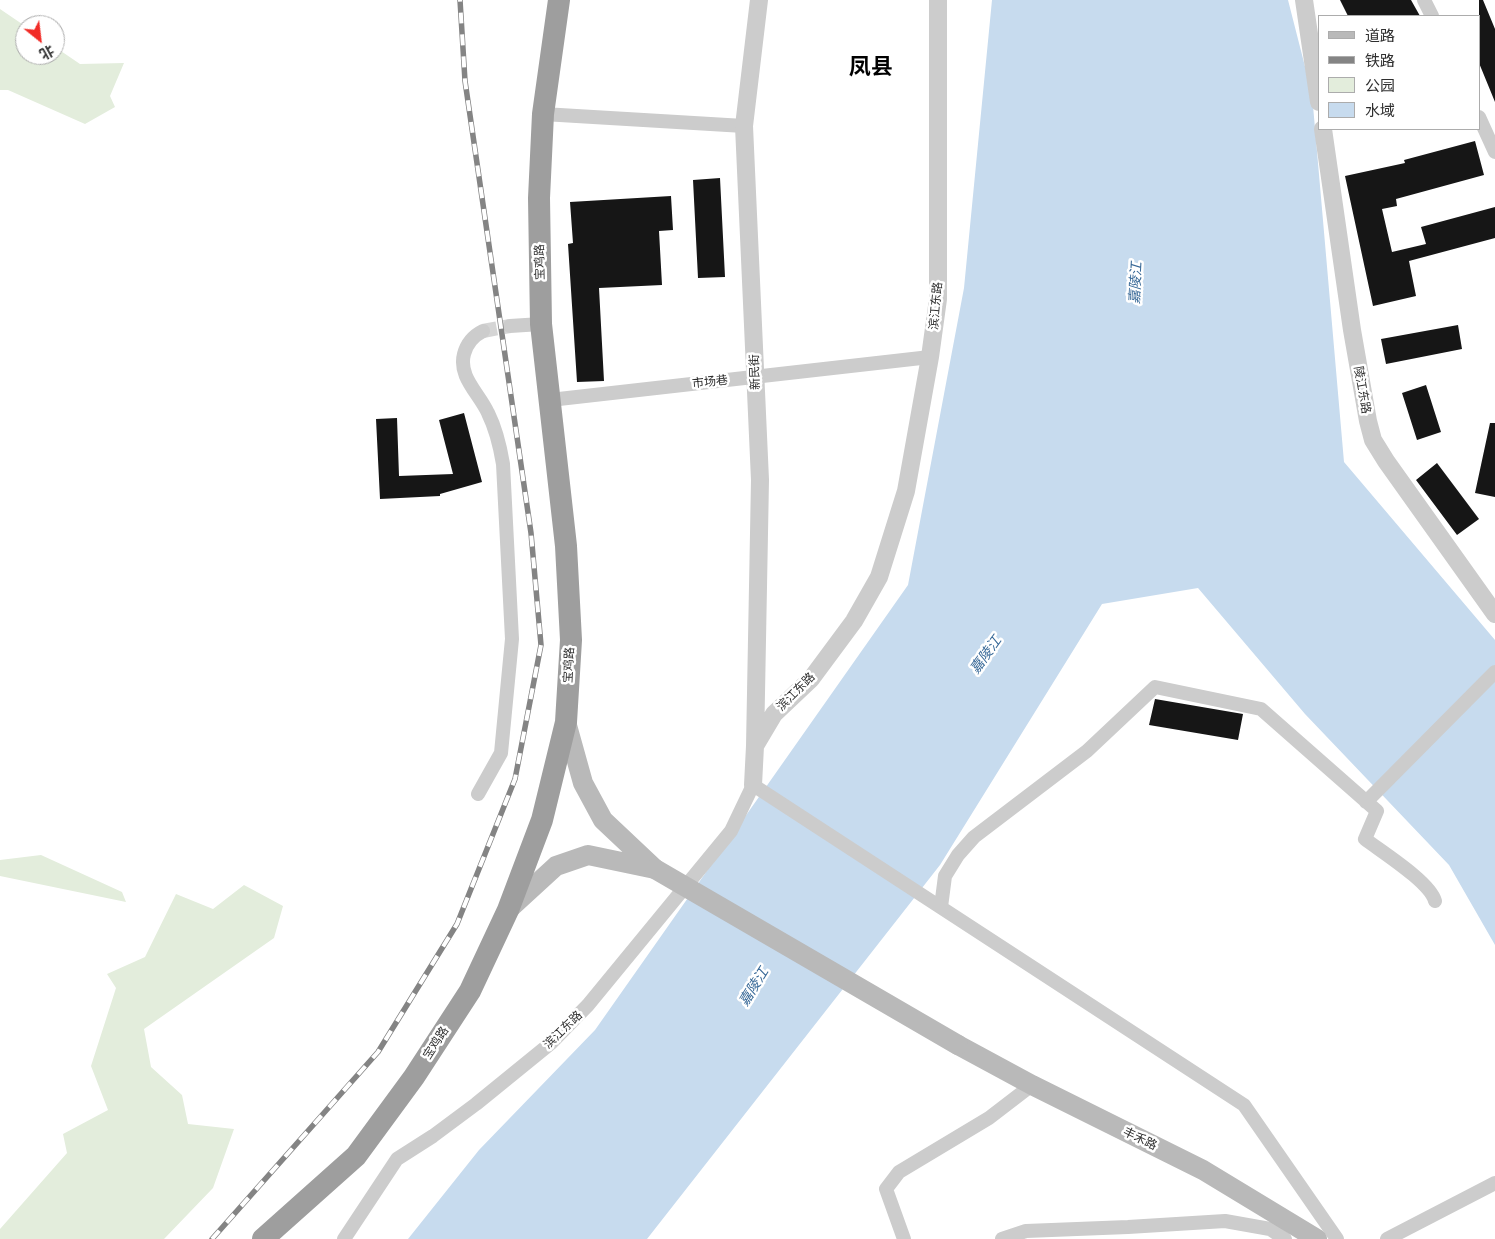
<!DOCTYPE html>
<meta charset="utf-8">
<style>
body{margin:0}
#map{position:relative;width:1495px;height:1239px;overflow:hidden;background:#fff;font-family:Raleway,"Noto Sans SC",sans-serif}
canvas{display:block}
.legend{position:absolute;left:1318px;top:15px;width:162px;height:115px;box-sizing:border-box;background:#fff;border:1px solid #acacac;margin:0;padding:6px 9px;list-style:none;font-size:15px;color:#2f2f2f}
.legend li{display:flex;align-items:center;gap:10px;height:25px}
.legend b{width:25px;border:1px solid #acacac}
.north{position:absolute;left:15px;top:15px;width:50px;height:50px;box-sizing:border-box;background:#fff;border:1px solid #acacac;border-radius:50%;rotate:151deg;font-size:14px;font-weight:700;line-height:20px;text-align:center;color:#2f2f2f}
.north::after{content:'';display:block;margin:auto;width:18px;height:22px;background:#f12b26;clip-path:polygon(50% 0,100% 100%,50% 72%,0 100%)}
</style>
<div id="map">
<canvas width="1495" height="1239"></canvas>
<ul class="legend">
<li><b style="height:6px;background:#b9b9b9"></b>道路</li>
<li><b style="height:6px;background:#848484"></b>铁路</li>
<li><b style="height:14px;background:#e3eddc"></b>公园</li>
<li><b style="height:14px;background:#c7dbee"></b>水域</li>
</ul>
<div class="north">北</div>
</div>
<script>
const c = document.querySelector('canvas').getContext('2d');
c.lineJoin = 'round';
function paint(path, color) { c.fillStyle = color; c.fill(path, 'evenodd'); }
function strokePath(path, color, width, dash) { c.strokeStyle = color; c.lineWidth = width; c.lineCap = dash ? 'butt' : 'round'; c.setLineDash(dash || []); c.stroke(path); }
function drawText(font, color, halo, rows, align = 'center') {
  c.font = font + ' Raleway,"Noto Sans SC",sans-serif'; c.lineWidth = 5; c.setLineDash([]); c.textBaseline = 'middle'; c.strokeStyle = halo; c.fillStyle = color; for (const [text, x, y, turn = 0] of rows) {
    c.save(); c.translate(x, y); c.rotate((+turn || 0) * Math.PI / 180); c.textAlign = isNaN(turn) ? turn : align; if (halo) c.strokeText(text, 0, 0); c.fillText(text, 0, 0); c.restore();
  }
}
paint(new Path2D(`
 M0,9L25,26V55H55V47L80,64L124,63L110,96L115,107L85,124L8,90H0Z
 M41,855L122,892L126,902L0,876V860Z
 M244,885L283,906L274,938L144,1029L151,1067L182,1095L188,1124L234,1129L213,1188L164,1239H0V1229L67,1153L63,1134L108,1110L91,1066L116,988L107,974L145,957L176,894L213,909Z`), '#e3eddc');
paint(new Path2D(`
 M992,0H1288L1312,94L1344,462L1495,640V945L1449,865L1305,714L1198,588L1102,604L940,865L647,1239H408L479,1150L595,1030L908,585L964,288Z`), '#c7dbee');
paint(new Path2D(`
 M1340,0H1411L1420,16H1348Z
 M1479,0H1483L1495,29V102L1479,63Z
 M1475,141L1484,175L1396,199L1397,206L1382,209L1392,252L1426,244L1421,227L1495,207V238L1409,261L1416,296L1373,306L1345,176L1405,163L1404,160Z
 M720,178L725,277L698,278L693,180Z
 M671,196L673,230L659,231L662,285L599,288L604,381L577,382L568,244L573,243L570,202Z
 M1458,325L1462,349L1386,364L1381,339Z
 M1426,385L1441,432L1417,440L1402,393Z
 M464,413L482,482L440,494V496L380,499L376,419L397,418L399,476L453,474L439,420Z
 M1490,423H1495V497L1475,493Z
 M1437,463L1479,519L1457,535L1416,480Z
 M1155,699L1243,714L1238,740L1149,725Z`), '#161616');
strokePath(new Path2D(`
 M483,331L510,326`), '#d5d5d5', 14, [14, 7]);
strokePath(new Path2D(`
 M1424,0L1432,16
 M543,114L744,126
 M1479,117L1495,152
 M510,326L541,324
 M550,400L930,357
 M478,794L501,753L512,639L503,464C500,446 496,429 488,413C479,393 458,377 464,354C467,343 473,336 483,331
 M1366,802L1495,672
 M941,907L945,876L958,855L974,837L1087,751L1155,687L1261,709L1377,811L1365,839C1382,852 1430,882 1435,901
 M344,1239L397,1159L433,1136L476,1104L551,1043L588,1005L731,831L753,785L1244,1105L1337,1239
 M904,1239L886,1189L899,1172L989,1118L1032,1085
 M1002,1239L1026,1231L1128,1227L1225,1221L1270,1229L1285,1239
 M1387,1239L1495,1183`), '#ccc', 14);
strokePath(new Path2D(`
 M1304,0L1319,102
 M1323,129L1352,330L1368,421L1373,440L1386,461L1495,614
 M755,746L760,480L744,126L759,0
 M753,785L755,746L774,714L811,679L854,621L879,577L906,491L930,357L938,299V0`), '#ccc', 18);
strokePath(new Path2D(`
 M508,910L556,866L588,855L655,869L603,820L583,783L566,722
 M958,1045L1032,1085L1203,1170L1317,1239`), '#b9b9b9', 20);
strokePath(new Path2D(`
 M263,1239L356,1156L414,1077L470,991L508,910L542,820L566,722L571,640L566,546L541,324L539,198L543,114L559,0`), '#9e9e9e', 22);
const rail = new Path2D(`
 M212,1239L378,1052L457,924L515,779L541,645L531,533L465,81L460,0`);
strokePath(rail, '#848484', 5.5);
strokePath(rail, '#fff', 4, [11]);
strokePath(new Path2D(`
 M655,869L958,1045`), '#b9b9b9', 20);
drawText('12px', '#2f2f2f', '#fff', [
 ["宝鸡路",540,262,-91],
 ["滨江东路",936,306,-85],
 ["新民街",755,372,-92],
 ["市场巷",710,382,-6],
 ["陵江东路",1362,390,80],
 ["宝鸡路",569,665,-87],
 ["滨江东路",796,692,-45],
 ["滨江东路",563,1030,-44],
 ["宝鸡路",436,1043,-57],
 ["丰禾路",1140,1139,26]
]);
drawText('italic 14px', '#376897', '#fff', [
 ["嘉陵江",1136,283,-87],
 ["嘉陵江",986,655,-54],
 ["嘉陵江",754,987,-58]
]);
drawText('bold 22px', '#000', '#fff', [
 ["凤县",871,67]
]);
</script>
